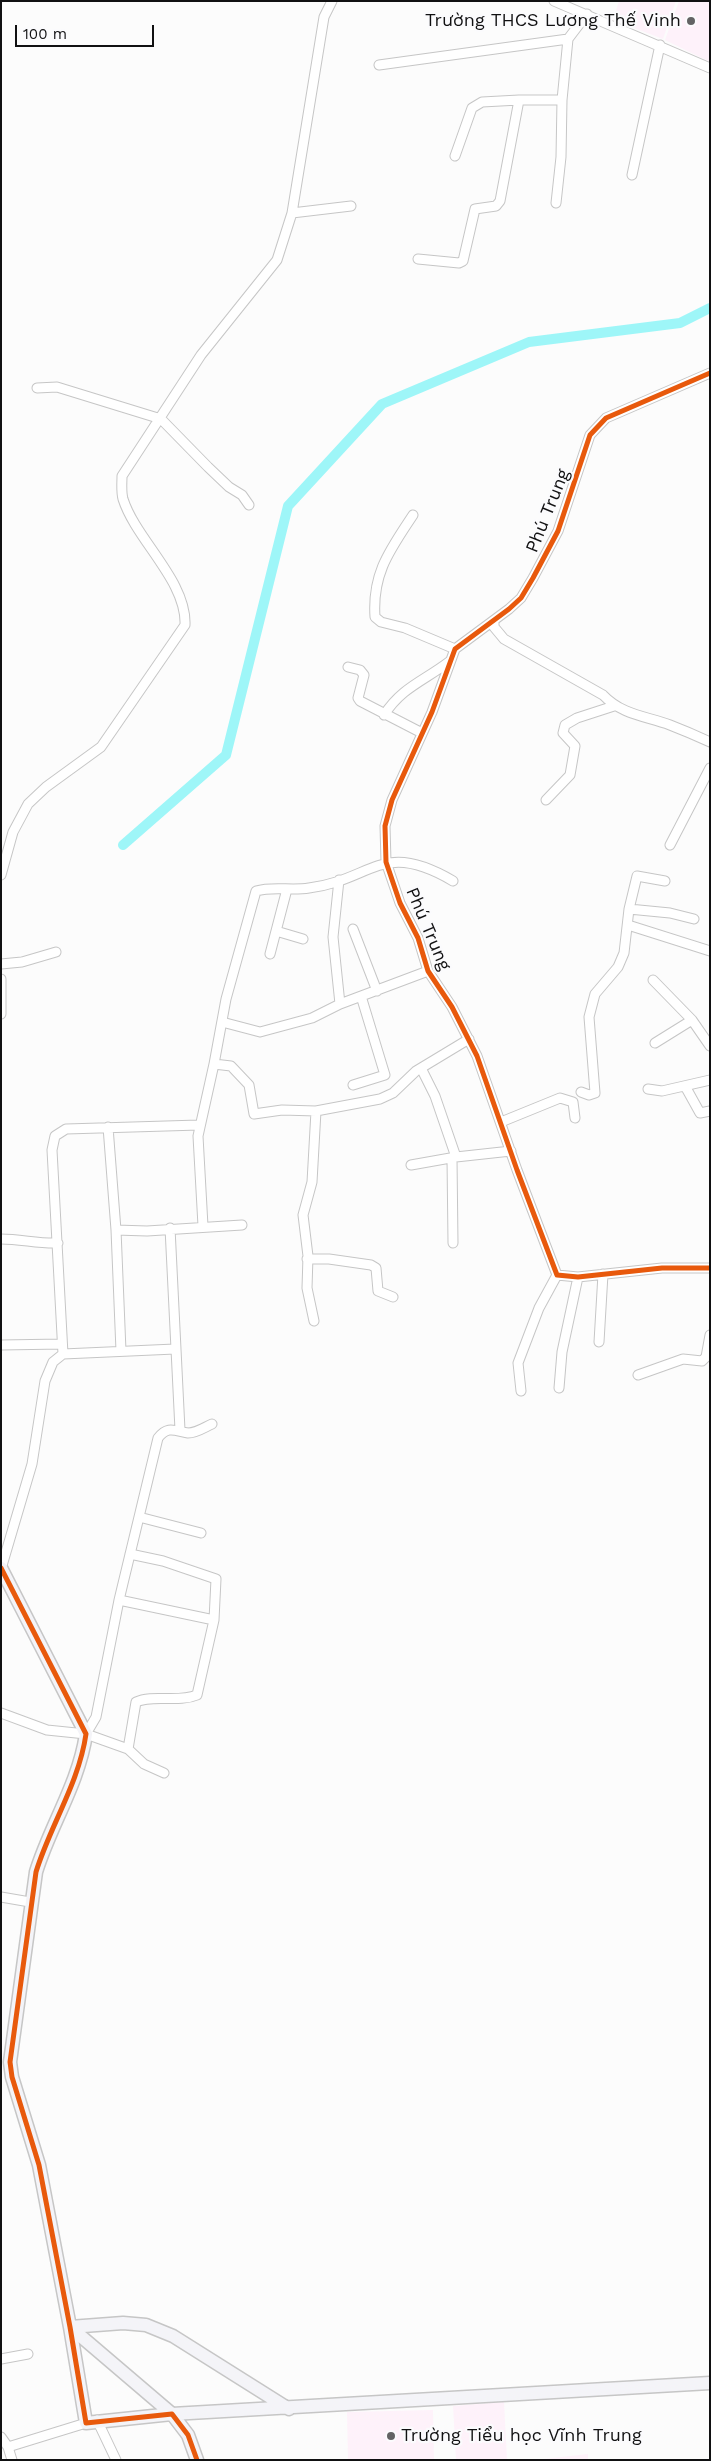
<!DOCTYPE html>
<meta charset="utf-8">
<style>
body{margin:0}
#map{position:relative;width:711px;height:2461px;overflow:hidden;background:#fcfcfc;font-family:"Work Sans",sans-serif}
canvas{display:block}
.frame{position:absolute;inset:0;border:2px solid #111112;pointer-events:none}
.scale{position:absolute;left:15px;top:25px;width:139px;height:22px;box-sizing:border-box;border:2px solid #111112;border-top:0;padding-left:6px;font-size:15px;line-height:18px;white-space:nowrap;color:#111112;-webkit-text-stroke:4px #fbfbfd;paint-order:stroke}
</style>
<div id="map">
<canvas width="711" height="2461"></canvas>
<div class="frame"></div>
<div class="scale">100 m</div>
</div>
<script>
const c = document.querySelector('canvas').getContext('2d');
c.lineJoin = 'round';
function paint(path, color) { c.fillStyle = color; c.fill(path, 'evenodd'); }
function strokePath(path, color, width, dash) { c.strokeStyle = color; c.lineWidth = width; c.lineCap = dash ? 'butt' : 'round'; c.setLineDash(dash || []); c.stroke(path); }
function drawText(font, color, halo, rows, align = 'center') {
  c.font = font + ' "Work Sans",sans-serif'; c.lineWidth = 4.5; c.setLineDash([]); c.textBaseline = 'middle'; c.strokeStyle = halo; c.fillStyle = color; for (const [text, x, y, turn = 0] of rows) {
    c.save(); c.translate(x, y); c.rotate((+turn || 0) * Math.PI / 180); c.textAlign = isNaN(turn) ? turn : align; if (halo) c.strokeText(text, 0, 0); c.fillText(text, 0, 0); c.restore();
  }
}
paint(new Path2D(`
 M619,1H676L663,39L613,20Z
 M679,1H710V62L665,40Z
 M504,2402L507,2460H456L453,2406Z
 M433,2410L434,2460H348L347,2412Z
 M588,2454V2460H535Z`), '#fef2fa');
strokePath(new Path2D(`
 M123,845L226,755L288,506L382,404L529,342L680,323L710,308`), '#9ef6f8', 10);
const street = new Path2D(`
 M554,1L710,68
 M379,65L568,39
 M455,156L472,108L482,102L519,100
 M632,175L660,45
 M556,203L561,157L562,100L568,39L587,14
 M292,213L351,206
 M418,259L459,263L463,261L475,209L496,206L500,201L519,100H562
 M710,373L606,418L590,435L558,531L533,578L521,598L509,609L455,649L432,712L392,800L385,826L386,862L400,903L418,938L428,971L452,1007L477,1056L517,1170L557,1275L578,1277L662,1268H710
 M37,388L57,387L161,419L208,467L229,487L242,495L249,505
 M413,515C390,550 372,573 375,617L381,622L405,628L455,649
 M494,622V627L504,639L603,695C622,715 646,716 670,725C683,730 697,736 710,742
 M348,667L360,670L364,675L358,698L360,701L422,733
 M384,715C402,687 424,681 450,661
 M546,800L570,775L575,746L563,733L565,725L577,718L614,706
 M670,845L710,768
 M1,875L13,832L28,804L46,787L101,747L185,625C187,581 136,540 123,499C121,492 122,483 122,476L201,355L277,260L292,213L324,17L332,1
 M339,880L333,937L340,1004
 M629,909L670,913L694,919
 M628,925L710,951
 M353,929L377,991
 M276,931L303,939
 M270,954L287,889
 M1,964L22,962L56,952
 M1,979V1014
 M653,980L692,1020L710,1046
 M222,1022L260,1032L312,1018L340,1004L428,971
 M655,1043L692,1020
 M214,1064L226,999L256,891C273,886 291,891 309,888C373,880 381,839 453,881
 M421,1068L435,1096L456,1157
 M353,1085L385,1075L361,996
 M685,1086L700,1113L710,1111
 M648,1089L662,1091L710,1080
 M581,1092L589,1095L595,1093L589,1017L595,994L618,967L624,953L629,909L637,876L665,881
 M501,1122L560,1098L573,1102L575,1118
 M108,1127L116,1230L121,1351
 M452,1158L453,1243
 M411,1165L456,1157L511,1151
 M203,1226L198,1136L214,1064L231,1066L249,1085L254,1114L282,1110L316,1111
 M170,1228L180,1430
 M116,1230L147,1231L242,1225
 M1,1239C21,1239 39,1244 58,1243
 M307,1259H329L371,1265L376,1268L378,1291L393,1297
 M314,1321L307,1288L308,1256L303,1215L312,1182L316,1111L380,1099L393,1093L416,1071L469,1039
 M599,1342L603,1274
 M1,1345L62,1344
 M63,1354L52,1150L55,1136L66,1129L199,1125
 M638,1375L683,1359L702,1361L706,1357L710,1335
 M559,1388L562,1352L578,1277
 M521,1391L518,1363L539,1308L557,1275
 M139,1517L201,1533
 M1,1569L32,1464L45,1381L53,1362L63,1354L175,1349
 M119,1600L214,1620L216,1579L163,1561L130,1554
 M1,1713L47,1730L86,1734L128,1749L144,1764L164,1773
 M86,1734L96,1717L119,1600L158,1438C168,1425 175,1431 188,1433C197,1433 205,1427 212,1424
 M128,1749L136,1702C153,1694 178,1703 197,1695L214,1620
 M1,1897L30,1902
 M1,2359L28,2354
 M97,2420L116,2460
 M1,2437L8,2447L86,2423
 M8,2447L12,2460`);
const secondary = new Path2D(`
 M1,1568L86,1734C79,1783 50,1826 36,1872L10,2062L12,2077L39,2165L70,2327L86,2423L172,2414L188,2435L197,2460
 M70,2327L172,2414L710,2383
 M70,2327L123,2323L146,2325L173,2336L289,2409`);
strokePath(street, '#c6c6c6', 11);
strokePath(secondary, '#c6c6c6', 15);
strokePath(street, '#fff', 9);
strokePath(secondary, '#f4f4f8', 12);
strokePath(new Path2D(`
 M710,373L606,418L590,435L558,531L533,578L521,598L509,609L455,649L432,712L392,800L385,826L386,862L400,903L418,938L428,971L452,1007L477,1056L517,1170L557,1275L578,1277L662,1268H710
 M1,1568L86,1734C79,1783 50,1826 36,1872L10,2062L12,2077L39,2165L70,2327L86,2423L172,2414L188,2435L197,2460`), '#e8590c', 5);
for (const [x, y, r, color] of [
 [691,21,5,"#636364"],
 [391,2436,5,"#636364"]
]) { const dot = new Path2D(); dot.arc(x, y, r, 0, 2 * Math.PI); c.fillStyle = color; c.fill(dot); strokePath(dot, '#fbfbfd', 2); }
drawText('18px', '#111112', '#fbfbfd', [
 ["Trường THCS Lương Thế Vinh",681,21],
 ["Trường Tiểu học Vĩnh Trung",401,2436,"left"]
], 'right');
drawText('18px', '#111112', '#fbfbfd', [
 ["Phú Trung",548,511,-68],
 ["Phú Trung",428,929,67]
]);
</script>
